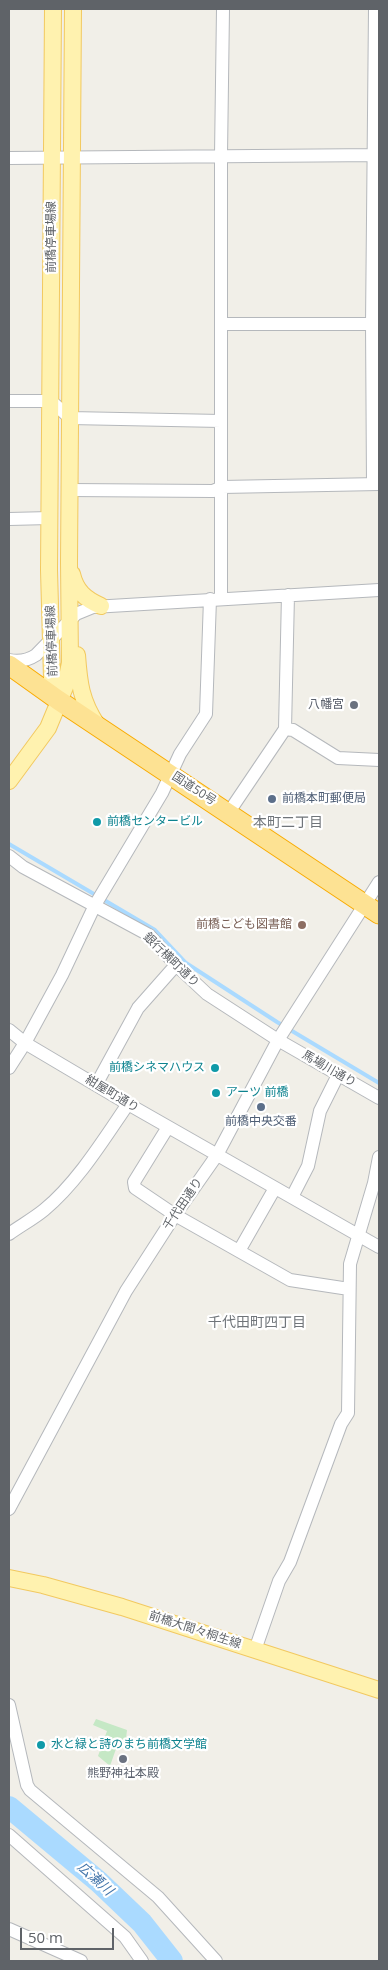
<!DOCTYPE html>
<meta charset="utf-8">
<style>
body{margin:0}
#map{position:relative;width:388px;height:1970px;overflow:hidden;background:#f1efe8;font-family:"Open Sans",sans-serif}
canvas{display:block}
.frame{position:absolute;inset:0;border:10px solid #5f6368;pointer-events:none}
.scale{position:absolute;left:20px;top:1928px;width:94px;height:22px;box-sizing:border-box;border:2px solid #5f6368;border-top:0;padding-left:6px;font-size:15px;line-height:18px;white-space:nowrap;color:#5f6368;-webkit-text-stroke:4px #fff;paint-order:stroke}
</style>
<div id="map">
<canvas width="388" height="1970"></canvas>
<div class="frame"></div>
<div class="scale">50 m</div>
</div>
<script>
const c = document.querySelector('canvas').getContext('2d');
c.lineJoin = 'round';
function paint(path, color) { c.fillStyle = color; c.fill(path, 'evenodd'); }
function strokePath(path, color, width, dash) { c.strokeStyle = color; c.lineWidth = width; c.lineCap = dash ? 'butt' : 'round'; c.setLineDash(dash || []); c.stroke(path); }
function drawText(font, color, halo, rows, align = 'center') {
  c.font = font + ' "Open Sans","Noto Sans JP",sans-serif'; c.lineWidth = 4.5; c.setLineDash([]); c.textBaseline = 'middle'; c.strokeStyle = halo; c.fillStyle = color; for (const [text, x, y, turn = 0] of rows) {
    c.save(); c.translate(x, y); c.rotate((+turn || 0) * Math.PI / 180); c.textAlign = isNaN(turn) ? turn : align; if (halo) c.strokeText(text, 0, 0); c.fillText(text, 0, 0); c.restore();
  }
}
paint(new Path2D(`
 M96,1719L127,1730L125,1748L117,1746L110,1766L98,1756L107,1731L93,1725Z`), '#c5e8c5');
strokePath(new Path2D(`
 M9,844L155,930L186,963L277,1022L379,1083`), '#aadaff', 4);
strokePath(new Path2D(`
 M9,1807L99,1882L142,1923L172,1961`), '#aadaff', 22);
const minor = new Path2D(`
 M9,158L379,155
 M222,324H379
 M9,401H51L70,418L221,421
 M373,484L372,324L375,9
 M69,490L213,491L222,487L379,484
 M9,519L50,518
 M221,599V155L223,9
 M9,660C19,662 27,661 36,655L76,614L93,607L379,590
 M285,729L293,730L338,758L379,760
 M229,812L285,729L288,595
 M9,856L23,867L149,935L176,965L207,994L278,1040L379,1098
 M9,1030L25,1043L128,1104L379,1247
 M9,1068L25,1043L62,975L95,905L162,793L180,754L206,714L210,599
 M96,1085L138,1008L176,965
 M168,1127L134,1182L135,1188L175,1215L290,1280L349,1289
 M292,1197L308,1166L320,1111L338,1075
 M9,1234C20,1226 33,1219 44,1210C77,1183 104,1139 128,1104
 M239,1251L275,1188
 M9,1509L126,1291L175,1215L217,1155L278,1040L379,882
 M255,1650L279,1581L290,1562L341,1424L348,1413L350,1264L374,1183L379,1157
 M9,1705L27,1785L30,1790L158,1897L216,1961
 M9,1835L125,1937L142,1961
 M9,1929L81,1961`);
const major = new Path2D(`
 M53,9L49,570L52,678L58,700
 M72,574C76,591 85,599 101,606
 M77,655C79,683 81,701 97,725
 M9,781L48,728L65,687L70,663L69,562L73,9
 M9,1578L43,1585L122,1607L379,1690`);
const highway = new Path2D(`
 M9,665L58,700L379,914`);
strokePath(minor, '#b5b8bc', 14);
strokePath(major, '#f2c960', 18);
strokePath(highway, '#f9ab00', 21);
strokePath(minor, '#fff', 12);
strokePath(major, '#fff2af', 16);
strokePath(highway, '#fde293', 19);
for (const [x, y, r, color] of [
 [354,705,5,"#6b7280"],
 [272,799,5,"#5c6f8a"],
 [97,822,5,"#0f9aa8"],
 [302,925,5,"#8d6e63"],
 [215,1068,5,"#0f9aa8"],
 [216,1093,5,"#0f9aa8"],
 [261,1107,5,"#5c6f8a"],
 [41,1745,5,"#0f9aa8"],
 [123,1759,5,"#6b7280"]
]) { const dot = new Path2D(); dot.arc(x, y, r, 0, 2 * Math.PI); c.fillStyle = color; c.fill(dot); strokePath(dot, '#fff', 2); }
drawText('12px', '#5f6368', '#fff', [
 ["前橋停車場線",52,237,-90],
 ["前橋停車場線",52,641,-92],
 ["国道50号",194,789,33],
 ["銀行横町通り",171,960,44],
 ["馬場川通り",329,1069,30],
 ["紺屋町通り",112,1094,31],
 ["千代田通り",183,1204,-56],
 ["前橋大間々桐生線",195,1630,18]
]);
drawText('12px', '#5b616d', '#fff', [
 ["八幡宮",344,705],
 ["熊野神社本殿",123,1774,"center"]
], 'right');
drawText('12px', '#4e5e75', '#fff', [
 ["前橋本町郵便局",282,799],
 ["前橋中央交番",261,1122,"center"]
], 'left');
drawText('12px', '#0d838f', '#fff', [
 ["前橋センタービル",107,822],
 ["前橋シネマハウス",205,1068,"right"],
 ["アーツ 前橋",226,1093],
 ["水と緑と詩のまち前橋文学館",51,1745]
], 'left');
drawText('12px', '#785e54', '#fff', [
 ["前橋こども図書館",292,925]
], 'right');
drawText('14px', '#70757a', '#fff', [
 ["本町二丁目",288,823],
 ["千代田町四丁目",257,1323]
]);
drawText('italic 14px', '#4174aa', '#fff', [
 ["広瀬川",95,1879,42]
]);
</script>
